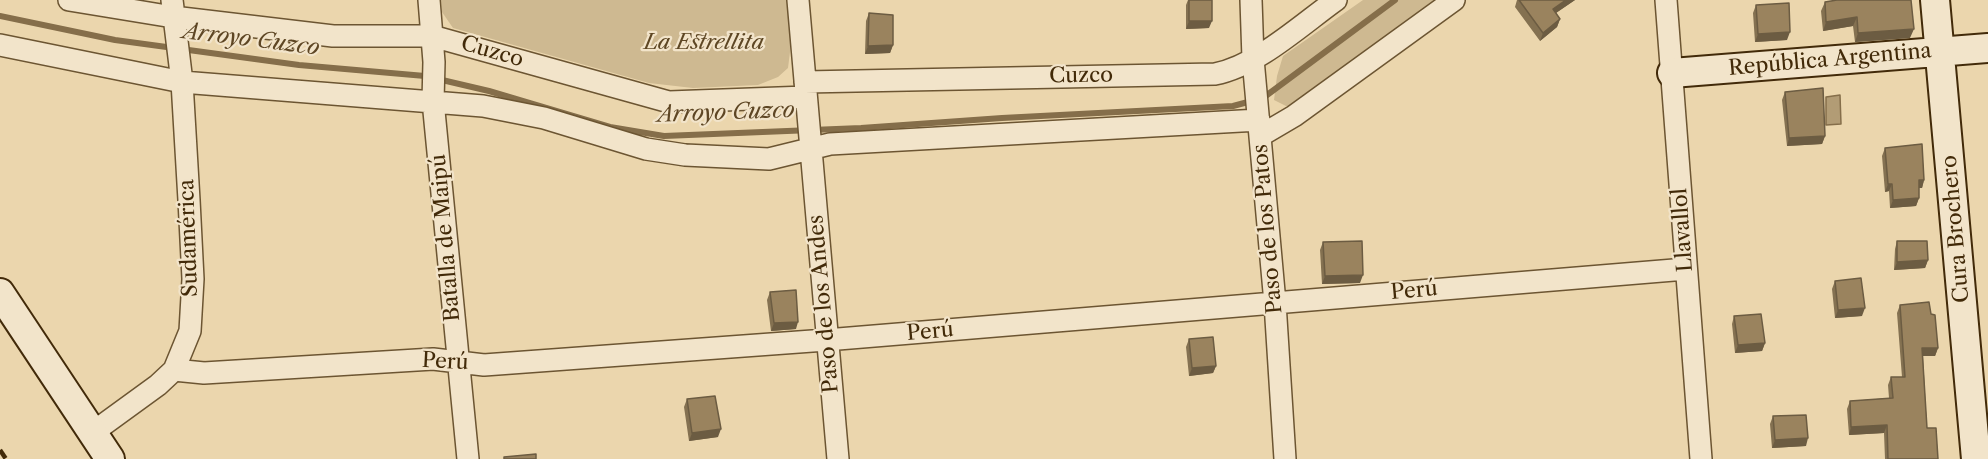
<!DOCTYPE html>
<meta charset="utf-8">
<style>
body{margin:0}
canvas{display:block;background:#ebd6ad}
</style>
<canvas width="1988" height="459"></canvas>
<script>
const c = document.querySelector('canvas').getContext('2d');
c.lineJoin = 'round';
function paint(path, color) { c.fillStyle = color; c.fill(path, 'evenodd'); }
function strokePath(path, color, width, dash) { c.strokeStyle = color; c.lineWidth = width; c.lineCap = dash ? 'butt' : 'round'; c.setLineDash(dash || []); c.stroke(path); }
function drawText(font, color, halo, rows, align = 'center') {
  c.font = font + ' "Libre Caslon Text",serif'; c.lineWidth = 4.5; c.setLineDash([]); c.textBaseline = 'middle'; c.strokeStyle = halo; c.fillStyle = color; for (const [text, x, y, turn = 0] of rows) {
    c.save(); c.translate(x, y); c.rotate((+turn || 0) * Math.PI / 180); c.textAlign = isNaN(turn) ? turn : align; if (halo) c.strokeText(text, 0, 0); c.fillText(text, 0, 0); c.restore();
  }
}
paint(new Path2D(`
 M441,0H788L791,44L788,68L778,77L758,85L693,88L649,83L453,28L442,12Z
 M1363,0H1435L1290,108L1274,100L1277,76L1283,56Z`), '#ceb991');
const water = new Path2D(`
 M1840,95L1841,124L1826,125V97Z`);
paint(water, '#b29c75');
strokePath(water, '#856e4a', 1.5);
strokePath(new Path2D(`
 M0,16L115,40L299,65L425,76L489,91L610,127L664,136L861,128L1002,118L1233,106L1263,98L1395,0`), '#856e4a', 6);
const street = new Path2D(`
 M69,0L173,17L333,36H432L669,102L806,97
 M429,0L434,62L433,101L468,459
 M798,0L838,459
 M1251,0L1253,59L1275,303L1285,459
 M1666,0L1701,459
 M0,45L182,82L483,106L544,118L646,149L685,155L769,159L830,144L1259,120
 M805,82L1215,74C1257,66 1301,25 1336,0
 M1260,136L1294,116L1454,0
 M174,370L204,373L433,359L484,365L826,340L1686,269
 M92,433L158,385L174,370L190,331L193,279L189,200L182,82L172,0`);
const secondary = new Path2D(`
 M1935,0L1976,459
 M1672,73L1988,48
 M0,293L110,459`);
strokePath(street, '#6c5532', 24);
strokePath(secondary, '#422a09', 32);
strokePath(street, '#f2e4ca', 21);
strokePath(secondary, '#f2e4ca', 28);
strokePath(new Path2D(`
 M0,450L6,459`), '#422a09', 4.5, [10, 10]);
paint(new Path2D(`
 M1188,0H1189L1209,28L1186,29V5Z
 M1517,0H1575L1556,13L1560,19L1557,27L1540,41L1515,7Z
 M1825,2L1910,38L1855,42L1853,26L1823,31L1821,11Z
 M1756,5L1787,40L1755,42L1753,13Z
 M869,13L893,45L890,53L865,54L866,21Z
 M1785,92L1825,136L1822,144L1787,146L1782,100Z
 M1885,148L1924,180L1922,188H1919V198L1916,206L1890,208L1889,191L1885,192L1882,156Z
 M1897,241L1928,260L1925,268L1894,270L1895,249Z
 M1323,242L1360,283L1322,284L1320,250Z
 M1835,281L1862,316L1835,318L1832,289Z
 M770,292L796,329L771,331L767,300Z
 M1900,305L1931,314L1938,348L1935,356H1923L1927,428L1938,459H1885L1884,433L1849,435L1847,409L1850,401L1889,398L1888,385L1891,377H1902L1897,313Z
 M1734,316L1765,343L1762,351L1735,353L1732,324Z
 M1189,339L1216,366L1213,373L1189,376L1186,347Z
 M687,399L718,437L689,441L684,407Z
 M1773,416L1806,446L1772,448L1770,424Z`), '#847151');
paint(new Path2D(`
 M1566,0H1575L1550,17L1553,9Z
 M1857,17L1853,26L1823,31L1826,22Z
 M1560,19L1557,27L1540,41L1543,33Z
 M1189,21H1212L1209,28L1186,29Z
 M1914,29L1910,38L1855,42L1858,33Z
 M1790,32L1787,40L1755,42L1758,34Z
 M893,45L890,53L865,54L868,46Z
 M1825,136L1822,144L1787,146L1789,138Z
 M1919,180H1924L1922,188H1916Z
 M1888,184H1892L1889,191L1885,192Z
 M1919,198L1916,206L1890,208L1893,200Z
 M1928,260L1925,268L1894,270L1897,262Z
 M1363,275L1360,283L1322,284L1325,276Z
 M1865,308L1862,316L1835,318L1838,310Z
 M798,322L796,329L771,331L774,323Z
 M1765,343L1762,351L1735,353L1738,345Z
 M1922,348H1938L1935,356H1919Z
 M1216,366L1213,373L1189,376L1192,368Z
 M1887,425L1884,433L1849,435L1851,427Z
 M721,429L718,437L689,441L692,433Z
 M1808,438L1806,446L1772,448L1775,440Z`), '#6c5c42');
const building = new Path2D(`
 M1189,0H1212V21H1189Z
 M1519,0H1566L1553,9L1560,19L1543,33Z
 M1837,0H1911L1914,29L1858,33L1857,17L1826,22L1825,2Z
 M1789,3L1790,32L1758,34L1756,5Z
 M869,13L893,15V45L868,46Z
 M1823,88L1825,136L1789,138L1785,92Z
 M1922,144L1924,180H1919V198L1893,200L1892,184H1888L1885,148Z
 M1362,241L1363,275L1325,276L1323,242Z
 M1897,241H1927L1928,260L1897,262Z
 M1861,278L1865,308L1838,310L1835,281Z
 M796,290L798,322L774,323L770,292Z
 M1929,302L1931,314L1935,315L1938,348H1922L1927,428H1936L1938,459H1888L1887,425L1851,427L1850,401L1893,398L1891,377H1905L1900,305Z
 M1761,314L1765,343L1738,345L1734,316Z
 M1213,337L1216,366L1192,368L1189,339Z
 M715,396L721,429L692,433L687,399Z
 M1806,415L1808,438L1775,440L1773,416Z
 M536,454V459H504V457Z`);
paint(building, '#9a835e');
strokePath(building, '#6c5c42', 1.5);
drawText('italic 21px', '#5e4724', '#f2e4ca', [
 ["La Estrellita",704,43]
]);
drawText('21px', '#422a09', '#f2e4ca', [
 ["Cuzco",492,52,16],
 ["República Argentina",1830,60,-5],
 ["Cuzco",1081,76,-1],
 ["Paso de los Patos",1268,229,-95],
 ["Cura Brochero",1956,229,-95],
 ["Llavallol",1683,230,-94],
 ["Sudamérica",189,238,-92],
 ["Batalla de Maipú",446,238,-95],
 ["Perú",1414,291,-5],
 ["Paso de los Andes",824,304,-95],
 ["Perú",930,332,-5],
 ["Perú",445,362,3]
]);
drawText('italic 22px', '#5e4624', '#f2e4ca', [
 ["Arroyo Cuzco",251,40,7],
 ["Arroyo Cuzco",726,113,-2]
]);
</script>
